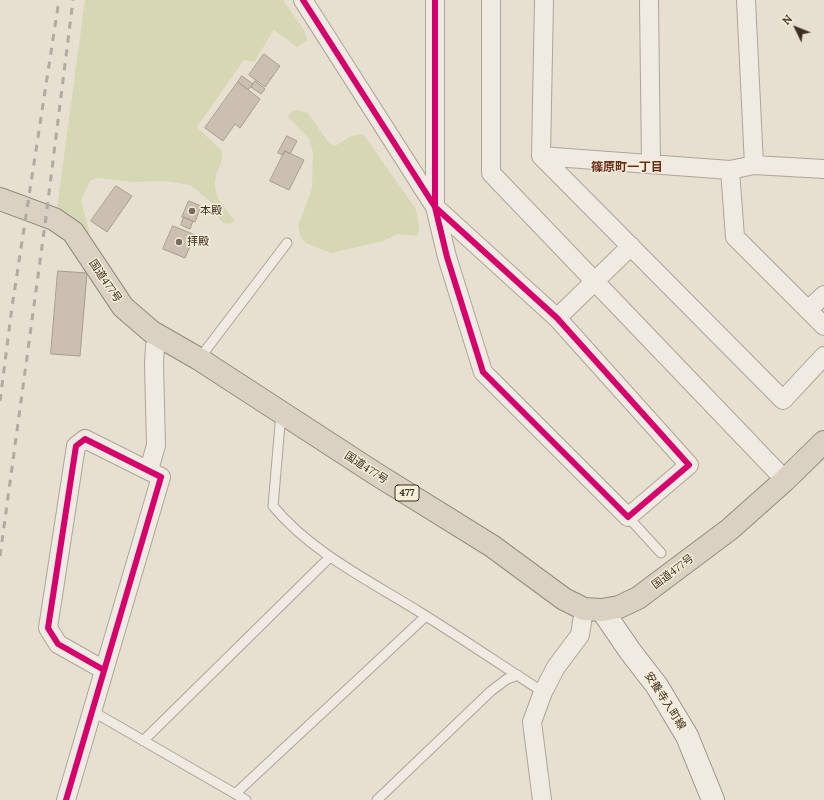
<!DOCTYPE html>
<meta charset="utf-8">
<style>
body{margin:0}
#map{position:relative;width:824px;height:800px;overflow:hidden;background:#e7e0d1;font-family:Lora,serif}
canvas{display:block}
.north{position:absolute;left:776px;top:8px;width:40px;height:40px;-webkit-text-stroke:3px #f7eed8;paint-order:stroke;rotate:313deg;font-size:11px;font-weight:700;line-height:16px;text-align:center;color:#3d2e20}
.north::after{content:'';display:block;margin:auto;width:14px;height:18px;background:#3d2e20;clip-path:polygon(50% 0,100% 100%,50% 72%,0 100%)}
</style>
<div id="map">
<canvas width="824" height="800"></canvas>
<div class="north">N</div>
</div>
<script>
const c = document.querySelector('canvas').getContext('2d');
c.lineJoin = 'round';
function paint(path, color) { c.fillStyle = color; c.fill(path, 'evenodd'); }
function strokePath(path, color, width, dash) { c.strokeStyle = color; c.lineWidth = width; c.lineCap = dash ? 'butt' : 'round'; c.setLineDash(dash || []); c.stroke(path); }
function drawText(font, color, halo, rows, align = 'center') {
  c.font = font + ' Lora,"Noto Sans JP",serif'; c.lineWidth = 3; c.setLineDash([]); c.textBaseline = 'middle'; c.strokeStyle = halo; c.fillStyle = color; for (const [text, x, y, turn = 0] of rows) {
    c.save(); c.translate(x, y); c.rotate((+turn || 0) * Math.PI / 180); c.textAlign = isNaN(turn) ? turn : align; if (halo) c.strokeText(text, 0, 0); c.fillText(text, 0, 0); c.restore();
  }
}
paint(new Path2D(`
 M85,0H283L304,30L307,40L297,47L274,30L254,62L244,60L197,127L222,151C223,159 220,165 217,173C210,195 223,204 235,221L230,224L223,223L215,214L211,202L190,185L163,181L135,182L96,178L90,181L81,201L90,234L84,236L57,208Z
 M297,110L308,113L329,143L335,146L351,136L363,134L416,209L419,230L417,236L397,234L383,241L331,253L306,243L301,238L298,226L312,189L313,153L310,140L288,117L291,112Z`), '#d6d7b3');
const building = new Path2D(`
 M264,54L280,66L265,87L249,75Z
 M242,76L253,84L248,90L238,82Z
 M255,81L265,89L261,94L251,87Z
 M238,82L260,99L240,128L235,124L223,141L205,128Z
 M287,136L297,141L290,154L285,151L283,155L278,153Z
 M285,151L304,160L289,190L270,181Z
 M116,186L132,196L107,232L91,221Z
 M189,201L201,206L195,222L182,217Z
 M184,217L193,221L190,229L181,225Z
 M173,226L195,235L185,258L163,249Z
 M58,271L87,273L80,356L51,354Z`);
paint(building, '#cbbfb2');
strokePath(building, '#a89c90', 1);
const lane = new Path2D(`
 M199,359L287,243
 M281,413L273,506C311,552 368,580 418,611C460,637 501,665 543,692
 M628,517L661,553
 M92,711L246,800
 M143,741L330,557
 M235,794L426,616
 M377,800L491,691L507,679L518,675`);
const street = new Path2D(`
 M303,0L435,207L557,318L689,465L628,517L483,372L447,257L435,207V0
 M491,0V173L785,480
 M544,0L541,156L783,400L824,356
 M649,0L651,164
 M746,0L754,165
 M541,156L730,170L754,165L824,169
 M730,170L735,237L824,326
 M808,310L824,295
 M557,318L631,246
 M149,470L156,445L154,364L155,346L160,337
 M66,800L161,477L85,439L76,446L48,628L58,644L104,670
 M542,800L532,722L543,692L556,667L580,635L584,609`);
const secondary = new Path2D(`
 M602,610L630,651L657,686L687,736L713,800`);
const highway = new Path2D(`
 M0,199L54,219L73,232L123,307L152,332L199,359L376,474L492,546L564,599L584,609L602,610L619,607L638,598L730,529L785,480L824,442`);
strokePath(lane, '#ada599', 11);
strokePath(street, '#ada599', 20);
strokePath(secondary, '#9c958a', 24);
strokePath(highway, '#928b80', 24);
strokePath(lane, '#efebe3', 9);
strokePath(street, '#efebe3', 18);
strokePath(secondary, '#efebe3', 22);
strokePath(highway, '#dad1c2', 22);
strokePath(new Path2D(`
 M0,401L12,307L59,0
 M0,556L46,217L73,0`), '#afaaa2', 3, [7, 7]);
strokePath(new Path2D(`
 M303,0L435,207L557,318L689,465L628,517L483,372L447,257L435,207V0
 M66,800L161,477L85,439L76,446L48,628L58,644L104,670`), '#d6006c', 6);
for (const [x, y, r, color] of [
 [192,211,4,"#786c5e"],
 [179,242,4,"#786c5e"]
]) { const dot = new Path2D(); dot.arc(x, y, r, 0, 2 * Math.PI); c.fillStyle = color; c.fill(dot); strokePath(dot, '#f7eed8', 1.5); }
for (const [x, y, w] of [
 [407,493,24]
]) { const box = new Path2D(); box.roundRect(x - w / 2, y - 8, w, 16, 3); c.fillStyle = '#f7eed8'; c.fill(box); strokePath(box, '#3d2e20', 1); }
drawText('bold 10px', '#3d2e20', null, [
 ["477",407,493]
]);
drawText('11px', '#3d2e20', '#f7eed8', [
 ["本殿",200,211],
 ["拝殿",187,242]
], 'left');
drawText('11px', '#3d2e20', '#f7eed8', [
 ["国道477号",105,281,56],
 ["国道477号",366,468,33],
 ["国道477号",673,572,-37],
 ["安養寺入町線",665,701,57]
]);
drawText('bold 12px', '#6b2e1e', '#f7eed8', [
 ["篠原町一丁目",627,168]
]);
</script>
